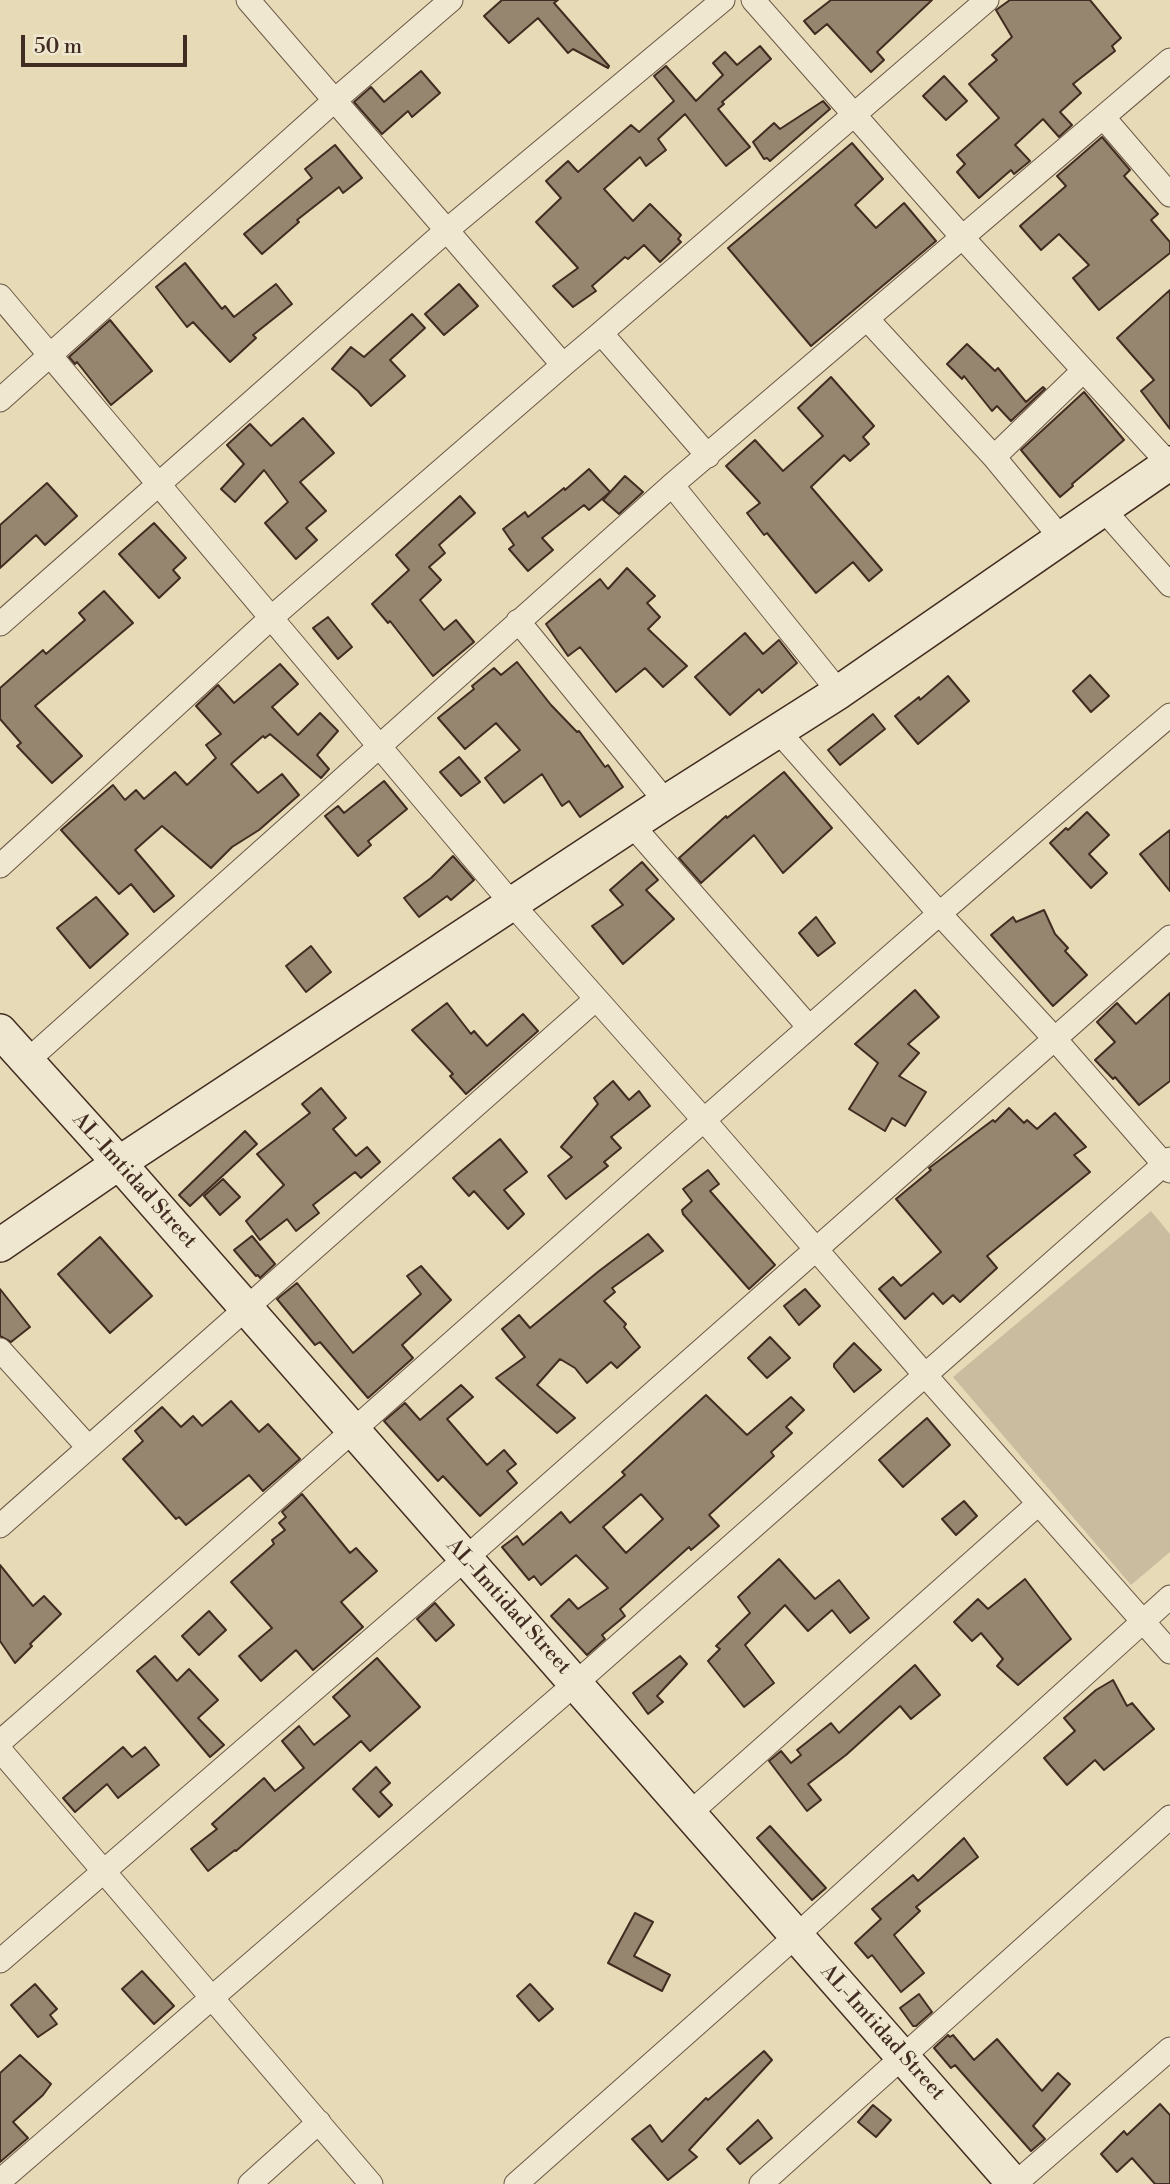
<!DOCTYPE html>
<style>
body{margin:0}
#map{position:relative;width:1170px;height:2184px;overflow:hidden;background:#e6dab7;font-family:"Libre Bodoni",serif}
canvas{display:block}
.scale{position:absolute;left:21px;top:35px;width:166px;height:32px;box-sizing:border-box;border:4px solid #422c21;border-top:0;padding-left:9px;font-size:21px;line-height:24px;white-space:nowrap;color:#422c21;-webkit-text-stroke:5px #efe7d0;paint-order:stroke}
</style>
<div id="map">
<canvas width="1170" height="2184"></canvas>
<div class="scale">50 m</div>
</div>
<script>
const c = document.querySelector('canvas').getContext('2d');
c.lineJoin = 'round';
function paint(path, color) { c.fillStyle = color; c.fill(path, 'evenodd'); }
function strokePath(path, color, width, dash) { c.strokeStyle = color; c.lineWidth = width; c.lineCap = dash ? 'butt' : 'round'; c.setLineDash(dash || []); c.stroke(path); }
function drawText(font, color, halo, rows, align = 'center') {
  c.font = font + ' "Libre Bodoni",serif'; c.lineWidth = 6; c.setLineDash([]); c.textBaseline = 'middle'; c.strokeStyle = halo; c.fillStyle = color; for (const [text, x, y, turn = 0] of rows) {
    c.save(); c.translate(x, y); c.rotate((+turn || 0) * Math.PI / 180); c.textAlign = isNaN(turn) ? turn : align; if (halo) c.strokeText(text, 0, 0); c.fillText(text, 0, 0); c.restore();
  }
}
paint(new Path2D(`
 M1151,1211L1170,1234V1552L1131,1585L953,1377Z`), '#cabc9e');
const building = new Path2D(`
 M502,0H558L554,3L609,66L608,68L573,49L568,53L538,18L509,43L484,16Z
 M831,0H932L877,52L884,60L871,72L827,24L815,34L804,21Z
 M1010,0H1090L1121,38L1112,46L1115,51L1073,84L1081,93L1060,112L1072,125L1059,137L1043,119L1015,145L1030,161L1014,174L1011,170L979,198L957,172L965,164L957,155L999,118L969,84L997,60L992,55L1012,37L996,10Z
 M760,46L771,59L722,102L724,104L718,109L750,147L726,166L685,114L658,139L666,150L646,166L640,157L604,189L633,221L650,204L681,235L678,239L681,242L660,262L644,245L628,259L625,257L592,286L596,291L573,307L553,286L578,268L536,222L561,198L546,181L568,161L578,172L631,125L639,132L674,101L654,76L666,66L696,101L723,75L713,63L725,52L737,65Z
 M421,71L440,93L412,117L408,111L382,134L354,102L371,87L384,102Z
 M944,76L967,101L946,120L923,96Z
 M823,101L830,109L770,161L767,158L764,159L753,142L774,123L780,129Z
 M1102,137L1130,170L1124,176L1158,214L1151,220L1170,242V253L1099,310L1073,278L1089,265L1059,234L1041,250L1020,226L1066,186L1057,176Z
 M852,143L883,179L855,205L876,228L904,203L936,241L811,346L728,248Z
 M335,145L362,178L343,193L339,187L297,220L299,222L262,254L244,234L312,178L305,169Z
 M185,263L222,309L225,306L234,317L276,284L292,304L253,335L256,338L230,362L193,322L187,327L156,287Z
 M459,284L478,306L444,335L425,314Z
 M1170,290V429L1141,391L1154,380L1117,338Z
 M412,314L425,328L390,360L405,376L371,406L358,391L332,369L351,347L364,357Z
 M110,320L152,371L111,405L77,362L75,364L69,357Z
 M967,344L995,371L998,368L1026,402L1043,387L1045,389L1011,421L997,406L992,411L964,376L962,379L947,364Z
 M831,377L874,426L863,437L869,444L850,461L844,455L811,487L882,570L869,581L853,562L816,593L767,533L764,535L747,513L760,503L726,466L755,440L783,471L823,436L798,408Z
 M1084,392L1124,440L1072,484L1073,486L1060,497L1021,450Z
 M303,418L334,453L300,482L326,511L306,528L317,540L296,559L265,523L288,502L264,470L235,502L221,489L244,464L227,445L250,424L271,446Z
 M589,469L610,492L589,510L584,505L542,538L553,550L528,571L509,549L514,545L503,529L525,512L528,517L564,488L565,490Z
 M625,476L643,492L619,514L603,500Z
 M47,483L77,516L45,545L36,535L0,568V525Z
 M460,496L475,513L439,545L445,553L429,567L441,580L420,600L444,630L456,620L474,642L433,676L390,621L388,623L372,604L409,570L396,555Z
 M154,523L186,558L173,570L180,578L159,598L119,554Z
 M627,568L655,596L647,603L660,617L648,629L687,666L663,687L645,668L616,692L580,647L568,656L546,624L600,579L608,589Z
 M104,591L133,623L35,706L82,756L52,783L17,746L21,743L0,719V688L43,650L46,654L85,620L79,613Z
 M328,617L352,647L338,659L313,628Z
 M745,633L763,654L779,640L797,663L762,693L759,689L730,715L695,677Z
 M517,662L551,705L577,732L579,731L605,767L608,765L623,787L580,817L569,801L562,806L542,774L504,803L485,778L520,750L496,723L465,749L438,718L474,689L472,686L494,668L501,675Z
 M280,664L298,684L272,707L298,735L320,713L338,731L317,755L329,769L321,778L270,734L265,738L263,736L231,764L258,793L282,774L299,795L259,830L232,847L211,868L162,826L135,850L174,896L154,912L131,884L119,894L61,830L113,785L125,800L136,790L144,799L175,772L187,785L216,758L206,745L221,734L196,706L218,685L234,703Z
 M1090,675L1109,696L1091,712L1073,691Z
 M948,676L969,701L918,744L895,716L919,697L920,700Z
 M873,714L885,729L840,765L828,750Z
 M459,757L480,782L461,796L440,772Z
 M784,772L832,828L783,873L754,835L701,883L679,858L726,816L727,818Z
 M384,781L407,809L368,841L371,845L358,856L325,816L338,806L344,813Z
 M1087,812L1109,835L1089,854L1107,873L1091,888L1050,843L1066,828L1068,830Z
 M1170,830V891L1140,854Z
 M453,856L474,880L451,900L447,896L419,917L404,898L431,878Z
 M642,862L658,880L646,890L674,919L623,964L592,926L623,905L610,890Z
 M96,897L128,934L90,968L57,928Z
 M1044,910L1055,934L1068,948L1065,951L1087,975L1053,1006L991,935L1013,917L1016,922Z
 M816,917L835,943L818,956L799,933Z
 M311,946L331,972L306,992L286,966Z
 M915,990L939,1017L908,1044L919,1053L899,1076L926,1092L905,1126L892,1118L885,1131L849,1109L878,1063L855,1044Z
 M1170,993V1081L1139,1105L1115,1077L1113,1079L1095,1060L1115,1042L1097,1022L1117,1003L1136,1024Z
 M447,1003L471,1034L474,1031L487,1046L523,1014L538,1031L466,1094L450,1076L453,1074L412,1030Z
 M613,1081L629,1100L639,1091L650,1106L611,1137L621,1148L604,1162L608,1166L566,1199L548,1176L572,1157L561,1147L598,1104L594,1098Z
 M321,1088L346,1118L333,1129L356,1156L367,1147L380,1162L361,1178L355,1172L313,1205L319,1213L296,1231L287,1219L260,1240L246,1221L284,1185L257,1154L310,1113L302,1104Z
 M1009,1108L1024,1123L1027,1120L1037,1129L1055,1113L1086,1147L1074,1155L1090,1172L987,1256L997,1268L960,1302L953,1295L943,1304L933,1293L905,1319L879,1289L893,1277L901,1286L941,1252L896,1199L931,1170L929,1168L993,1120L995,1122Z
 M245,1131L257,1144L190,1206L179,1195Z
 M500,1139L527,1172L504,1190L524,1214L508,1229L474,1191L469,1196L453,1178Z
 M708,1170L719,1184L710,1191L775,1265L749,1289L683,1214L682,1210L692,1201L683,1189Z
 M223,1179L240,1197L220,1215L204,1196Z
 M648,1234L663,1251L612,1288L615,1292L604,1301L626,1324L624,1327L640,1347L617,1368L611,1362L587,1383L575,1368L560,1359L537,1385L575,1418L557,1433L496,1378L525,1357L502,1329L519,1315L530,1328L599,1271Z
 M252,1236L275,1264L260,1278L258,1275L256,1276L234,1250Z
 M100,1237L152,1296L110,1333L58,1274Z
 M421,1266L451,1300L402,1345L413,1358L368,1398L320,1342L315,1345L277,1299L297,1283L353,1353L421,1294L407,1276Z
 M0,1289L30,1327L11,1342L0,1336Z
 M805,1289L820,1306L799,1325L784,1306Z
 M770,1337L790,1358L767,1378L748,1358Z
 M854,1343L881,1370L854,1392L834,1367V1364Z
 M461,1385L473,1397L447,1419L487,1465L504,1450L516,1464L507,1471L517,1483L480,1516L443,1476L438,1481L384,1421L405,1403L420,1420Z
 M706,1395L747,1435L791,1397L804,1410L786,1427L792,1433L771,1452L774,1456L709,1515L719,1526L691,1550L689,1547L620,1609L625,1616L602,1635L605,1639L587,1655L551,1616L569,1599L578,1609L608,1588L576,1555L541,1585L534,1576L529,1580L502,1547L517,1536L523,1545L561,1512L570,1523L625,1475L622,1472ZM641,1494L663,1519L626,1553L603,1527Z
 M231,1401L259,1432L268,1424L300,1459L263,1491L249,1475L186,1525L179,1517L176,1519L123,1459L143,1441L135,1431L162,1407L181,1427L193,1416L202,1426Z
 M927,1418L950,1445L903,1487L879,1460Z
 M302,1494L350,1553L356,1548L377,1571L341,1602L363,1627L313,1670L296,1650L261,1681L239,1656L272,1628L231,1582L274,1544L272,1540L285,1530L279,1523L286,1517L282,1512Z
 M964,1501L977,1516L956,1535L942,1519Z
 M779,1559L815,1599L839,1580L869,1618L850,1633L832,1610L808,1631L785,1605L745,1645L774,1683L744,1707L708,1661L720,1649L716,1646L750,1613L738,1597Z
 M0,1565L33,1606L44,1596L61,1614L30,1644L32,1646L15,1663L0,1641Z
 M1025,1579L1071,1639L1018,1685L997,1666L1003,1659L981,1633L972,1641L954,1622L978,1599L988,1609Z
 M435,1603L454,1625L436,1641L417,1619Z
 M209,1611L226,1630L199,1655L182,1636Z
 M155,1656L177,1681L189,1669L218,1700L198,1718L224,1745L210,1757L137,1671Z
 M680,1656L687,1664L657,1696L663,1702L648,1714L633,1693Z
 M377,1658L420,1707L370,1751L361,1741L236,1851L235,1850L208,1871L191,1849L217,1829L212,1824L264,1778L275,1791L304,1768L282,1741L299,1726L314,1745L350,1716L333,1697Z
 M915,1665L940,1695L911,1719L900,1706L846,1755L808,1784L821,1800L807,1811L769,1761L781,1751L791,1763L801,1755L797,1750L831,1723L839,1733Z
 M1113,1680L1127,1706L1132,1703L1154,1729L1104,1770L1095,1760L1067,1785L1044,1758L1075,1731L1064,1718L1096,1690Z
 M123,1747L132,1757L145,1747L159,1765L118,1798L107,1784L75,1812L63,1798Z
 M376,1767L390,1783L380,1792L392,1805L379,1817L353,1789Z
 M770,1826L826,1888L812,1900L757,1838Z
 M964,1838L978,1857L916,1907L920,1911L894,1935L924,1973L901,1992L872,1955L868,1958L855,1943L881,1919L872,1909L913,1875L918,1881Z
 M635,1913L653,1922L634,1956L670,1975L662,1991L608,1963Z
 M142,1971L174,2006L154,2024L122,1989Z
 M35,1984L57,2009L50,2015L57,2024L38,2037L11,2005Z
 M530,1984L553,2009L539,2021L517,1996Z
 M919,1994L932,2012L916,2026H913L900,2008Z
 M948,2035L950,2037L953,2035L974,2060L997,2039L1042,2091L1058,2073L1070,2084L1033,2126L1045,2139L1031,2151L955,2065L951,2068L934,2048Z
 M764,2051L772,2060L689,2150L697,2157L668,2180L632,2139L650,2125L662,2142L706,2098L708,2100Z
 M20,2055L51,2084L43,2095L13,2122L28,2138L0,2162V2073Z
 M1160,2104L1170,2115V2184H1155L1132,2158L1117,2172L1101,2154L1124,2131L1127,2135Z
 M873,2105L891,2120L876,2137L858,2122Z
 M758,2120L772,2138L740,2164L727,2149Z`);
paint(building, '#97866f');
strokePath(building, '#422c21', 2);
const street = new Path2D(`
 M248,0L563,365L601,333L708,456
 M753,0L963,238L1169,464
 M1104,118L1170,195
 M0,296L513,905L703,1119L925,1375L1170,1652
 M868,320L994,457L1083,371
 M601,333L987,0
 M0,400L335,100L451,0
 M994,457L1061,538
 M672,485L839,692
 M1103,509L1170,585
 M518,621L666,802
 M0,624L447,230L723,0
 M779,732L938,912L1054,1038L1170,1171
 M632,825L808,1026
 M0,866L271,618L563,365
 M27,1061L672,485L1170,60
 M0,1350L88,1447
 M0,1526L596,999
 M0,1742C390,1400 775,1052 1170,715
 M0,1750L371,2184
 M690,1813L1038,1504
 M0,1961L465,1559L1170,937
 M0,2181L576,1683L1170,1159
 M250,2184L319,2122
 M516,2184L796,1936L1170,1597
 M761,2184L1170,1817
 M1015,2184L1170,2049`);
const secondary = new Path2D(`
 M0,1031L119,1163L1014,2184
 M0,1245L119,1163L666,802L839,692L1170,463`);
strokePath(street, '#6b5846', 25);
strokePath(secondary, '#422c21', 36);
strokePath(street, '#efe7d0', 23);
strokePath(secondary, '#efe7d0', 33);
drawText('21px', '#422c21', '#efe7d0', [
 ["AL-Imtidad Street",134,1181,48],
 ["AL-Imtidad Street",508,1607,48],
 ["AL-Imtidad Street",882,2033,48]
]);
</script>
